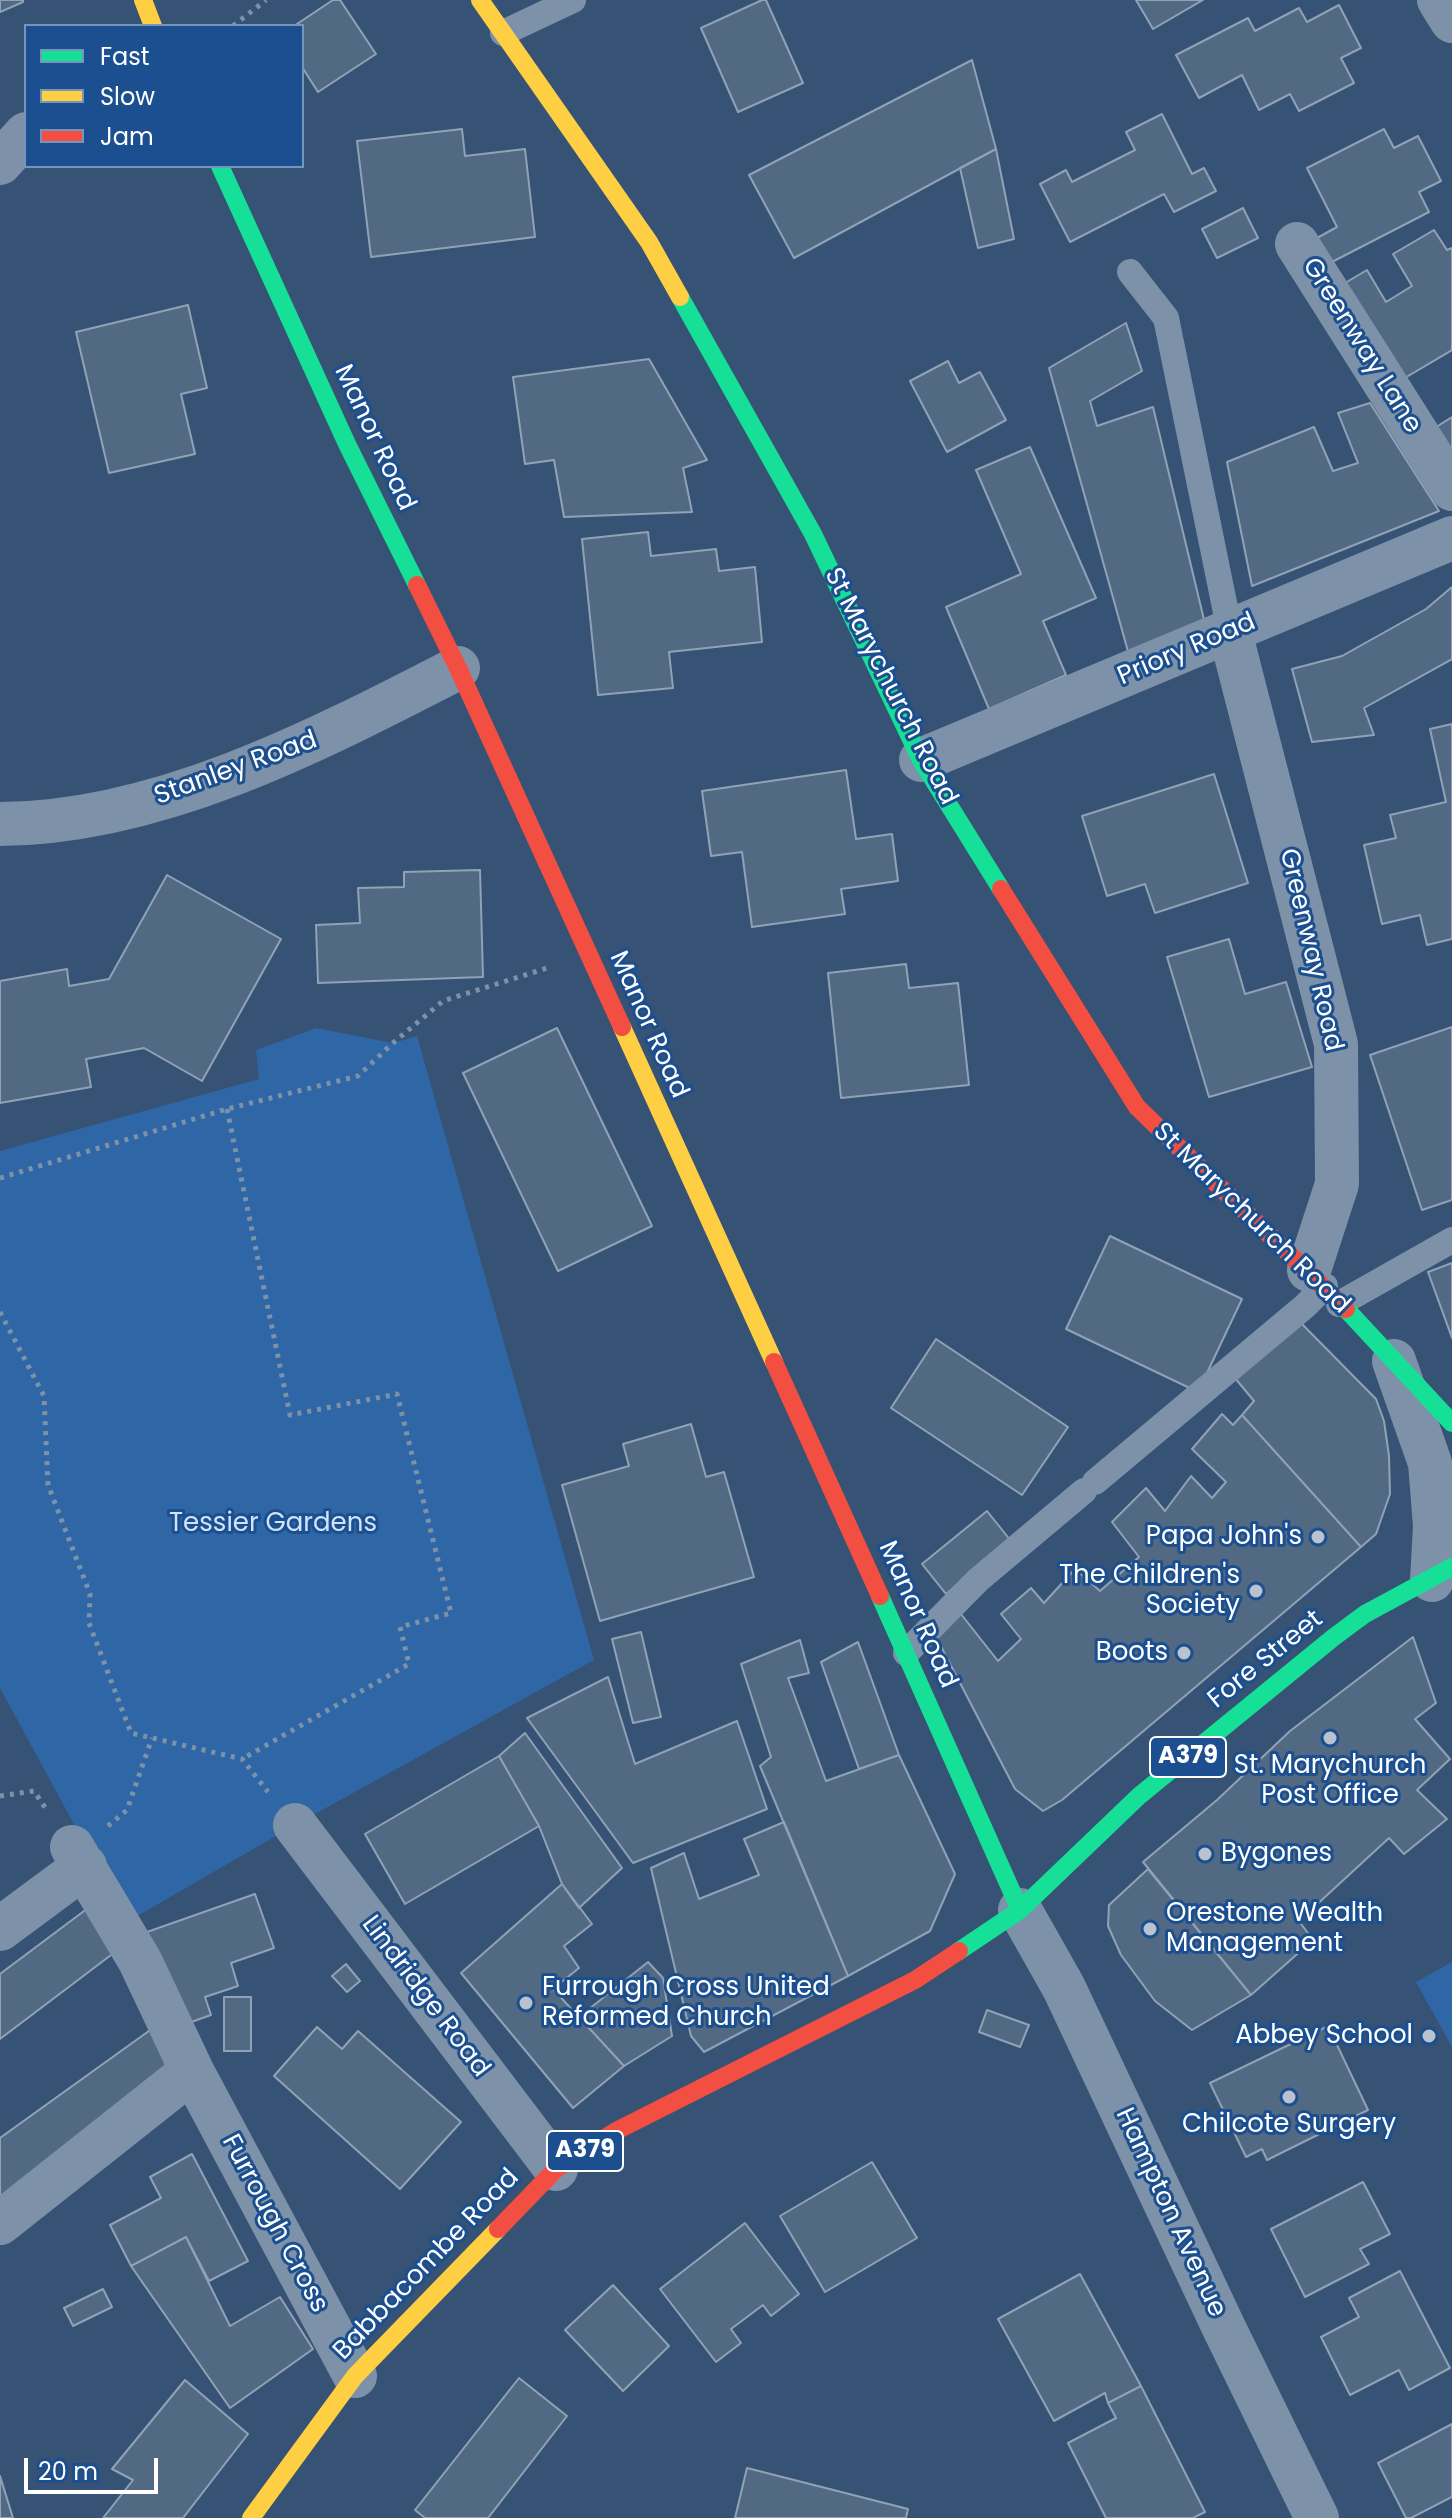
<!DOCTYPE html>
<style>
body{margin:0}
#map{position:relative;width:1452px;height:2518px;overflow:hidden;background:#365274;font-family:Poppins,sans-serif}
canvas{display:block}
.legend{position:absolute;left:24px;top:24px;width:280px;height:144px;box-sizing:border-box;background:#1b4f8f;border:2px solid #7695bc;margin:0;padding:10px 14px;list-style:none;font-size:24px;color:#fff}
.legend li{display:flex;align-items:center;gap:16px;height:40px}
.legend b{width:40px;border:2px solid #7695bc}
.scale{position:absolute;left:24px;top:2458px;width:134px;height:36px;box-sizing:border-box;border:4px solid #fff;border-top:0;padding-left:10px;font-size:24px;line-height:28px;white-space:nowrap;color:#fff;-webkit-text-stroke:6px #1b4f8f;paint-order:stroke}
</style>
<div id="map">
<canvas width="1452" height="2518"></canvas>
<ul class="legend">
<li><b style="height:10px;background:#16e098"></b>Fast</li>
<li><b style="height:10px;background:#ffcf43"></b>Slow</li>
<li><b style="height:10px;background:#f24e42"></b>Jam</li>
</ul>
<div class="scale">20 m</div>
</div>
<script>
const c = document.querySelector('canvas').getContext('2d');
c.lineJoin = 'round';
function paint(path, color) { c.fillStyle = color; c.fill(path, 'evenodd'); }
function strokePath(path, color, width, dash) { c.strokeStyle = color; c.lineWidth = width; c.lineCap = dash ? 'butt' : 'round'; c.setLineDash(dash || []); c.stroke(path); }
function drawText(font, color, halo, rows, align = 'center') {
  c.font = font + ' Poppins,sans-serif'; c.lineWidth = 6; c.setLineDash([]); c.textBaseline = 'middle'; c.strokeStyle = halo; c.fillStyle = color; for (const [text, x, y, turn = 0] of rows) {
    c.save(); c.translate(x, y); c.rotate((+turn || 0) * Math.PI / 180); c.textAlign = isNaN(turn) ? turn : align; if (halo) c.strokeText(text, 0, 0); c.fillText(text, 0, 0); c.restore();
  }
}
paint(new Path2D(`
 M316,1028L393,1043L417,1036L594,1660L295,1825L127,1922L0,1688V1151L259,1079L256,1050Z
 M1452,1962V2047L1416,1982Z`), '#2f66a5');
const building = new Path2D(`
 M0,0H23V2L0,12Z
 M333,0H340L376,54L318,92L302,67V26H294Z
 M762,0H766L803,83L738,112L701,28Z
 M1136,0H1203L1153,29Z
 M1339,5L1361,48L1341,58L1354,83L1299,111L1290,94L1259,110L1242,75L1199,98L1176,55L1248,18L1255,31L1299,8L1307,22Z
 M972,60L996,149L794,258L749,175Z
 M1162,114L1192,174L1204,168L1216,191L1174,212L1164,194L1070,242L1040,184L1066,170L1072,182L1135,150L1126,132Z
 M462,129L465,156L525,149L535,237L371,257L357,141Z
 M1384,129L1394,148L1418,136L1441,181L1419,192L1429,212L1330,263L1317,238L1337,227L1307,168Z
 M996,149L1014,239L978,248L960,168Z
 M1243,208L1258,238L1217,258L1202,229Z
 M1434,230L1447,250L1452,248V350L1398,382L1340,286L1367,270L1386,302L1412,286L1393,254Z
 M188,305L207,388L181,394L195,454L109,473L76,332Z
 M1126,323L1142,371L1090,401L1097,426L1153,407L1205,624L1129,655L1049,368Z
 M649,359L707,460L683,468L692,512L564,517L554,460L525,464L513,377Z
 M948,361L959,383L980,372L1006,420L947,452L910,381Z
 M1370,403L1439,511L1252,586L1227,462L1314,427L1333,471L1358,463L1338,413Z
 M1452,417V461L1433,429Z
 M1030,447L1096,598L1043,621L1066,675L989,709L946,607L1021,574L976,470Z
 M648,532L651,556L716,549L719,571L755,567L762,642L669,652L673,688L598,695L582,539Z
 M1452,587V659L1364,708L1374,735L1312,742L1292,669L1342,656L1426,609Z
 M1452,724V939L1427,945L1420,915L1382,924L1364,845L1396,838L1390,815L1446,802L1430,729Z
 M846,770L856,839L892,834L898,881L841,889L845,914L752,927L742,852L711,856L702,791Z
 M1214,774L1248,883L1155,913L1145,884L1107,896L1082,816Z
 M480,870L483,977L318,983L316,925L360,923L358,888L404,887V872Z
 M167,875L281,939L202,1081L144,1048L86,1059L91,1087L0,1103V981L67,969L69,986L109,979Z
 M1229,939L1245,994L1286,982L1312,1067L1209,1097L1167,957Z
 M906,964L909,988L958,983L969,1085L841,1098L828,973Z
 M1452,1027V1200L1422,1210L1370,1055Z
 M557,1028L652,1226L558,1271L463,1073Z
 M1110,1236L1242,1299L1198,1392L1066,1329Z
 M1452,1263V1338L1428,1272Z
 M1296,1318L1376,1399L1384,1421L1389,1456L1390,1494L1376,1534L1361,1547L1242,1415L1254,1401L1230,1372Z
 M936,1339L1068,1427L1022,1495L891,1408Z
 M1222,1414L1233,1425L1242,1415L1361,1547L1062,1800L1043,1811L1015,1789L931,1627L957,1609L998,1661L1021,1639L1001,1614L1031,1588L1044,1603L1075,1569L1100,1591L1139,1557L1112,1522L1146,1488L1165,1511L1191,1476L1212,1498L1226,1482L1192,1449Z
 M691,1424L706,1477L724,1472L754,1577L600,1621L562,1485L629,1466L623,1444Z
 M987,1511L1011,1541L946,1594L922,1564Z
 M641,1632L661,1717L633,1723L612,1639Z
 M1413,1637L1436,1703L1415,1719L1450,1759L1417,1790L1447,1819L1404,1854L1389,1838L1299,1921L1313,1940L1251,1995L1143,1862L1217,1800L1290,1731Z
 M800,1640L809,1673L788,1678L826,1781L899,1755L955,1874L930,1931L848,1976L760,1766L771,1757L741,1664Z
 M858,1642L899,1755L859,1769L821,1662Z
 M608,1677L635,1764L737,1721L767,1809L633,1863L527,1718Z
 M525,1733L622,1868L579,1908L562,1884L539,1826L499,1756Z
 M499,1756L539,1826L405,1904L365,1834Z
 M784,1822L848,1976L704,2052L691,2036L651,1868L684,1853L699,1899L759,1875L744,1839Z
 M1148,1869L1251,1995L1192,2030L1155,2001L1121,1955L1108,1926L1109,1905Z
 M562,1884L592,1924L564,1946L579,1968L553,1989L624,2066L573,2108L461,1973Z
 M255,1894L274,1948L231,1963L238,1986L205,1997L211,2015L180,2026L147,1932Z
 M88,1908L119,1949L0,2039V1974Z
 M648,1962L663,1978L672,2036L624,2066L579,2017Z
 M346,1964L360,1981L347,1992L332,1976Z
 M224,1997H251V2051H224Z
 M987,2010L1029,2025L1020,2047L979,2032Z
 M1328,2026L1368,2110L1267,2160L1262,2149L1246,2157L1210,2083Z
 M317,2027L342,2049L358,2031L461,2122L400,2189L274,2076Z
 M153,2028L184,2071L0,2202V2138Z
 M192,2154L248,2261L209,2281L186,2237L131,2266L110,2225L161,2198L150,2177Z
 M872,2162L917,2238L825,2292L780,2216Z
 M1363,2182L1390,2234L1360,2249L1369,2264L1305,2297L1271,2229Z
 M745,2223L799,2294L771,2316L763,2305L731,2329L741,2343L716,2362L660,2289Z
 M186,2237L230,2326L280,2297L313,2349L230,2408L131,2266Z
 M1400,2271L1450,2368L1409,2390L1399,2370L1350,2395L1321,2337L1359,2317L1349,2298Z
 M1080,2274L1141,2386L1108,2403L1105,2393L1054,2421L998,2319Z
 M613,2285L669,2346L623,2391L565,2330Z
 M103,2289L112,2307L73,2326L64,2308Z
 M519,2378L567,2416L488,2518H425L415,2510Z
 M185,2380L248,2434L183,2518H103L133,2480L112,2469Z
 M1141,2386L1205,2512L1193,2518H1106L1068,2443L1116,2418L1108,2403Z
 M1452,2424V2497L1411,2518H1406L1378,2463Z
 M747,2468L908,2509L906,2518H735Z
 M0,2476L13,2518H0Z`);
paint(building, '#526984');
strokePath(building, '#92a2b6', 2);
strokePath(new Path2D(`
 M233,26L266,0
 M227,1109L290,1415L397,1394L451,1613L400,1627L409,1664L242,1759
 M0,1178L227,1109L358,1076L393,1043L443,1001L547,968
 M0,1312L44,1396L48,1485L90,1594L89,1623L131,1733L242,1759L268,1792
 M0,1796L34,1791L48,1812
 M108,1826L127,1810L152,1738`), '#7d92a8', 5, [4, 6]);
strokePath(new Path2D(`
 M503,33L573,0
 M1130,272L1166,318L1230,632
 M1339,1304L1452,1240
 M1095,1482L1305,1306L1325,1286
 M906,1653L978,1580L1084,1491`), '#7d92a8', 26);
strokePath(new Path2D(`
 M1439,0L1452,21
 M0,163L26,134
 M1297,244L1452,489
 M1230,632L1336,1044L1337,1184L1309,1270
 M921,760L1452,538
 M0,824C160,823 318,740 458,668
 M1394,1361L1430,1463L1435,1526L1432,1580
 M295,1825L556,2169
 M72,1847L140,1961L192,2071L355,2376
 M1020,1910L1064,1988L1223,2326L1317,2518
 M0,1929L85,1866
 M0,2223L192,2071`), '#7d92a8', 44);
strokePath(new Path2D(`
 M220,166L347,444L417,585
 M680,297L813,534L921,760L1001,889
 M1346,1309L1452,1423
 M880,1596L1020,1910
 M959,1951L1020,1910L1139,1796L1334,1637L1365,1614L1452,1567`), '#16e098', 18);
strokePath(new Path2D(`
 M143,0L153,26
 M480,0L649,242L680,297
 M622,1027L774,1362
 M251,2518L355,2376L498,2229`), '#ffcf43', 18);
strokePath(new Path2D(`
 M417,585L458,668L622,1027
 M1001,889L1137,1107L1346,1309
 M774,1362L880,1596
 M498,2229L556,2169L616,2131L915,1980L959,1951`), '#f24e42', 18);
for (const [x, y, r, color] of [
 [1318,1537,8,"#b9c2ce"],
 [1256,1591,8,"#b9c2ce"],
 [1184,1653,8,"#b9c2ce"],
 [1330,1738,8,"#b9c2ce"],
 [1205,1854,8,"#b9c2ce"],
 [1150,1929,8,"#b9c2ce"],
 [526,2003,8,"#b9c2ce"],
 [1429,2036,8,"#b9c2ce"],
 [1289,2097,8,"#b9c2ce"]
]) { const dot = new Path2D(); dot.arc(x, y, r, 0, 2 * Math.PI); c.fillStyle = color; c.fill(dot); strokePath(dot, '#1b4f8f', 3); }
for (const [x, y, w] of [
 [1188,1757,76],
 [585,2151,76]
]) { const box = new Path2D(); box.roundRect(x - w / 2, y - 20, w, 40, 6); c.fillStyle = '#1b4f8f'; c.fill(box); strokePath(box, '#fff', 2); }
drawText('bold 24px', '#fff', null, [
 ["A379",1188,1757],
 ["A379",585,2151]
]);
drawText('26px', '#fff', '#1b4f8f', [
 ["Greenway Lane",1361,346,58],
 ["Manor Road",374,438,65],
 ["Priory Road",1187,650,-23],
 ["St Marychurch Road",890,687,63],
 ["Stanley Road",236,769,-20],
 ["Greenway Road",1310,950,77],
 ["Manor Road",648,1025,66],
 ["St Marychurch Road",1251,1219,44],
 ["Manor Road",917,1615,66],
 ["Fore Street",1266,1660,-39],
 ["Lindridge Road",425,1997,53],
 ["Hampton Avenue",1170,2213,65],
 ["Furrough Cross",274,2224,62],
 ["Babbacombe Road",427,2265,-46]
]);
drawText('26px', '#cfe3fa', '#1b4f8f', [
 ["Tessier Gardens",273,1524]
]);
drawText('26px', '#fff', '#1b4f8f', [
 ["Papa John's",1302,1537],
 ["The Children's",1240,1576],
 ["Society",1240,1606],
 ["Boots",1168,1653],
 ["St. Marychurch",1330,1766,"center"],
 ["Post Office",1330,1796,"center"],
 ["Bygones",1221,1854,"left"],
 ["Orestone Wealth",1166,1914,"left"],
 ["Management",1166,1944,"left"],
 ["Furrough Cross United",542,1988,"left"],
 ["Reformed Church",542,2018,"left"],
 ["Abbey School",1413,2036],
 ["Chilcote Surgery",1289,2125,"center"]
], 'right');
</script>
